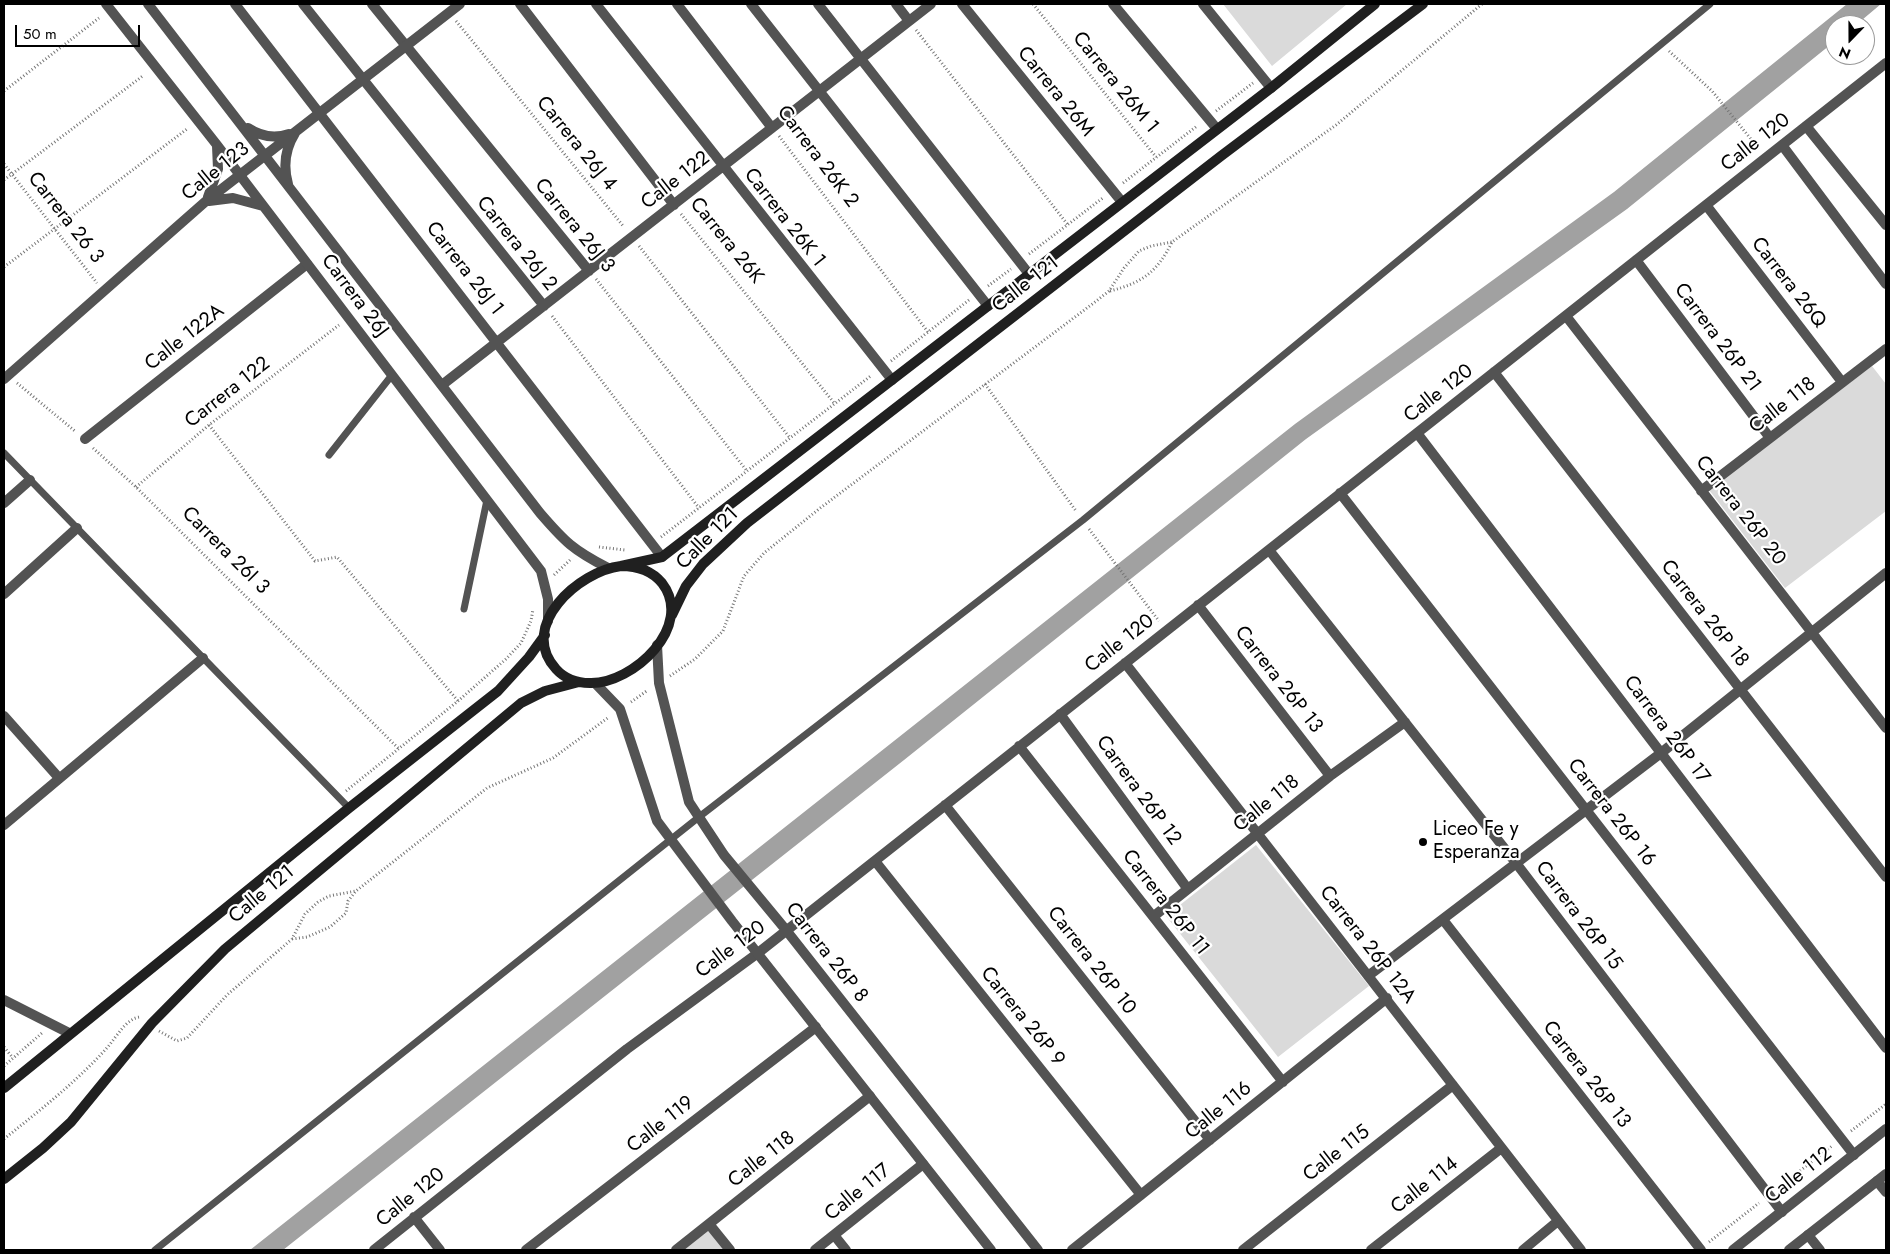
<!DOCTYPE html>
<style>
body{margin:0}
#map{position:relative;width:1890px;height:1254px;overflow:hidden;background:#fff;font-family:Jost,sans-serif}
canvas{display:block}
.frame{position:absolute;inset:0;border:5px solid #000;pointer-events:none}
.north{position:absolute;left:1825px;top:15px;width:50px;height:50px;box-sizing:border-box;background:#fff;border:1px solid #999;border-radius:50%;rotate:202deg;font-size:14px;font-weight:700;line-height:20px;text-align:center;color:#000}
.north::after{content:'';display:block;margin:auto;width:18px;height:22px;background:#000;clip-path:polygon(50% 0,100% 100%,50% 72%,0 100%)}
.scale{position:absolute;left:15px;top:25px;width:125px;height:22px;box-sizing:border-box;border:2px solid #000;border-top:0;padding-left:6px;font-size:15px;line-height:18px;white-space:nowrap;color:#000;-webkit-text-stroke:4px #fff;paint-order:stroke}
</style>
<div id="map">
<canvas width="1890" height="1254"></canvas>
<div class="frame"></div>
<div class="north">N</div>
<div class="scale">50 m</div>
</div>
<script>
const c = document.querySelector('canvas').getContext('2d');
c.lineJoin = 'round';
function paint(path, color) { c.fillStyle = color; c.fill(path, 'evenodd'); }
function strokePath(path, color, width, dash) { c.strokeStyle = color; c.lineWidth = width; c.lineCap = dash ? 'butt' : 'round'; c.setLineDash(dash || []); c.stroke(path); }
function drawText(font, color, halo, rows, align = 'center') {
  c.font = font + ' Jost,sans-serif'; c.lineWidth = 4.5; c.setLineDash([]); c.textBaseline = 'middle'; c.strokeStyle = halo; c.fillStyle = color; for (const [text, x, y, turn = 0] of rows) {
    c.save(); c.translate(x, y); c.rotate((+turn || 0) * Math.PI / 180); c.textAlign = isNaN(turn) ? turn : align; if (halo) c.strokeText(text, 0, 0); c.fillText(text, 0, 0); c.restore();
  }
}
paint(new Path2D(`
 M1223,4H1347L1272,66Z
 M1872,366L1886,384V511L1785,588L1709,490Z
 M1256,845L1369,986L1278,1057L1166,916Z
 M709,1224L730,1250H676Z`), '#dadada');
paint(new Path2D(`
 M1847,4H1881L1856,25H1835V41L1627,209L1306,439L904,760L283,1250H250L1295,424L1614,192Z`), '#a1a1a1');
strokePath(new Path2D(`
 M1033,4L1156,157
 M456,21L624,227
 M916,30L1068,225
 M1669,51L1712,91L1759,149
 M4,91L99,18
 M1216,111L1253,83
 M779,136L928,332
 M4,164L97,283
 M4,180L144,75
 M1123,183L1197,126
 M681,214L835,404
 M639,246L790,438
 M1029,254L1104,197
 M4,267L187,129
 M596,279L747,471
 M988,286L1011,269
 M1110,291C1141,283 1157,273 1172,242L1336,125L1482,4
 M552,316L699,508
 M891,361L969,300
 M17,383L76,432
 M985,384L1076,511
 M209,425L315,561L337,557L458,701
 M93,448L136,487L399,749
 M136,487L209,425L339,325
 M1089,529L1159,621
 M661,537L872,375
 M599,547L625,550
 M554,575L570,560
 M670,676L695,659L723,631L744,576L764,553L819,509L1095,302L1109,291L1124,268L1139,251L1151,246L1172,242
 M631,702L648,690
 M346,791L458,701L506,659L521,643L531,621L533,609
 M292,939L307,937L330,927L346,913L348,901L356,891L487,788L553,758L609,717
 M159,1031L177,1041L187,1038L227,995L292,939L305,914L318,902L329,896L356,891
 M4,1047L13,1058
 M4,1066L42,1033
 M1851,1131L1886,1104
 M4,1139C39,1111 75,1083 105,1050C115,1040 126,1017 141,1017
 M1778,1188L1832,1146
 M1709,1242L1759,1203`), '#757575', 3, [1, 2.5]);
strokePath(new Path2D(`
 M4,453L349,808
 M329,455L392,375
 M464,609L487,500
 M155,1250L699,817L1083,520L1710,4`), '#535353', 7);
strokePath(new Path2D(`
 M235,4L662,557
 M303,4L544,306
 M372,4L589,271
 M520,4L674,205
 M596,4L892,380
 M677,4L772,128
 M751,4L988,306
 M818,4L1029,274
 M896,4L909,21
 M962,4L1122,202
 M1113,4L1217,129
 M1203,4L1271,88
 M1806,126L1886,225
 M1782,145L1886,284
 M1706,205L1842,382
 M1636,260L1770,438
 M1566,316L1886,728
 M1494,372L1886,877
 M442,385L931,4
 M1417,433L1886,1048
 M85,439L307,264
 M1701,491L1886,349
 M1340,493L1854,1155
 M4,503L30,480
 M1269,550L1516,863L1782,1212
 M4,594L77,528
 M1198,605L1330,776
 M657,645L659,683L689,802L724,855L786,930L1038,1250
 M1125,663L1581,1250
 M1060,714L1187,888
 M4,716L59,778
 M1019,746L1283,1082
 M945,805L1210,1140
 M4,825L203,658
 M875,861L1141,1195
 M1154,916L1330,776L1405,722
 M1444,921L1701,1250
 M1368,976L1661,753L1886,573
 M1877,1181L1886,1192
 M414,1217L440,1250
 M709,1224L730,1250
 M834,1235L846,1250
 M1808,1235L1820,1250
 M374,1250L627,1049L758,953L1886,63
 M526,1250L816,1027
 M676,1250L870,1096
 M815,1250L923,1164
 M1072,1250L1387,998
 M1243,1250L1453,1085
 M1371,1250L1500,1149
 M1523,1250L1558,1221`), '#535353', 10);
strokePath(new Path2D(`
 M106,4L217,145L541,571L548,599V621
 M148,4L540,513C565,542 573,550 608,568
 M248,128C260,136 274,139 289,134
 M288,184C283,166 285,149 295,133
 M208,197L218,169L217,146
 M209,201L233,198L263,206
 M4,379L205,202L460,4
 M595,683L620,709L657,821L732,921L991,1250
 M4,1000L69,1033
 M1733,1250L1886,1129
 M1789,1250L1886,1174`), '#535353', 10);
strokePath(new Path2D(`
 M621,566L662,557L1271,88L1375,4
 M621,566C637,566 652,571 662,583C695,626 633,684 590,683C577,683 565,679 556,669C517,626 579,571 621,566Z
 M672,615L686,586L703,564L747,523L1221,156L1423,4
 M4,1088L349,808L498,691L529,657L545,635
 M4,1179L43,1148L71,1122L152,1023L225,949L521,703L545,691L579,682`), '#202020', 10);
for (const [x, y, r, color] of [
 [1423,842,5,"#000"]
]) { const dot = new Path2D(); dot.arc(x, y, r, 0, 2 * Math.PI); c.fillStyle = color; c.fill(dot); strokePath(dot, '#fff', 2); }
drawText('20px', '#000', '#fff', [
 ["Carrera 26M 1",1115,83,51],
 ["Carrera 26M",1055,92,51],
 ["Calle 120",1756,143,-38],
 ["Carrera 26J 4",576,144,51],
 ["Carrera 26K 2",817,157,53],
 ["Calle 123",216,172,-39],
 ["Calle 122",676,181,-38],
 ["Carrera 26 3",65,218,52],
 ["Carrera 26K 1",784,218,52],
 ["Carrera 26J 3",574,226,51],
 ["Carrera 26K",726,241,51],
 ["Carrera 26J 2",516,244,51],
 ["Carrera 26J 1",464,269,52],
 ["Carrera 26Q",1788,283,52],
 ["Calle 121",1026,285,-38],
 ["Carrera 26J",354,296,53],
 ["Calle 122A",185,338,-38],
 ["Carrera 26P 21",1717,338,53],
 ["Carrera 122",228,393,-38],
 ["Calle 120",1439,394,-38],
 ["Calle 118",1783,406,-38],
 ["Carrera 26P 20",1740,511,52],
 ["Calle 121",708,539,-45],
 ["Carrera 26I 3",225,551,45],
 ["Carrera 26P 18",1704,614,52],
 ["Calle 120",1120,644,-38],
 ["Carrera 26P 13",1278,680,52],
 ["Carrera 26P 17",1666,730,53],
 ["Carrera 26P 12",1138,791,54],
 ["Calle 118",1267,804,-39],
 ["Carrera 26P 16",1611,813,52],
 ["Calle 121",262,895,-40],
 ["Carrera 26P 11",1165,903,52],
 ["Carrera 26P 15",1578,916,53],
 ["Carrera 26P 12A",1367,945,52],
 ["Calle 120",731,950,-37],
 ["Carrera 26P 8",826,953,52],
 ["Carrera 26P 10",1091,961,52],
 ["Carrera 26P 9",1022,1017,51],
 ["Carrera 26P 13",1586,1075,52],
 ["Calle 116",1219,1111,-39],
 ["Calle 119",661,1125,-38],
 ["Calle 115",1337,1154,-38],
 ["Calle 118",762,1160,-38],
 ["Calle 112",1799,1176,-38],
 ["Calle 114",1425,1186,-38],
 ["Calle 117",858,1193,-39],
 ["Calle 120",411,1198,-39]
]);
drawText('20px', '#000', '#fff', [
 ["Liceo Fe y",1433,830],
 ["Esperanza",1433,853]
], 'left');
</script>
